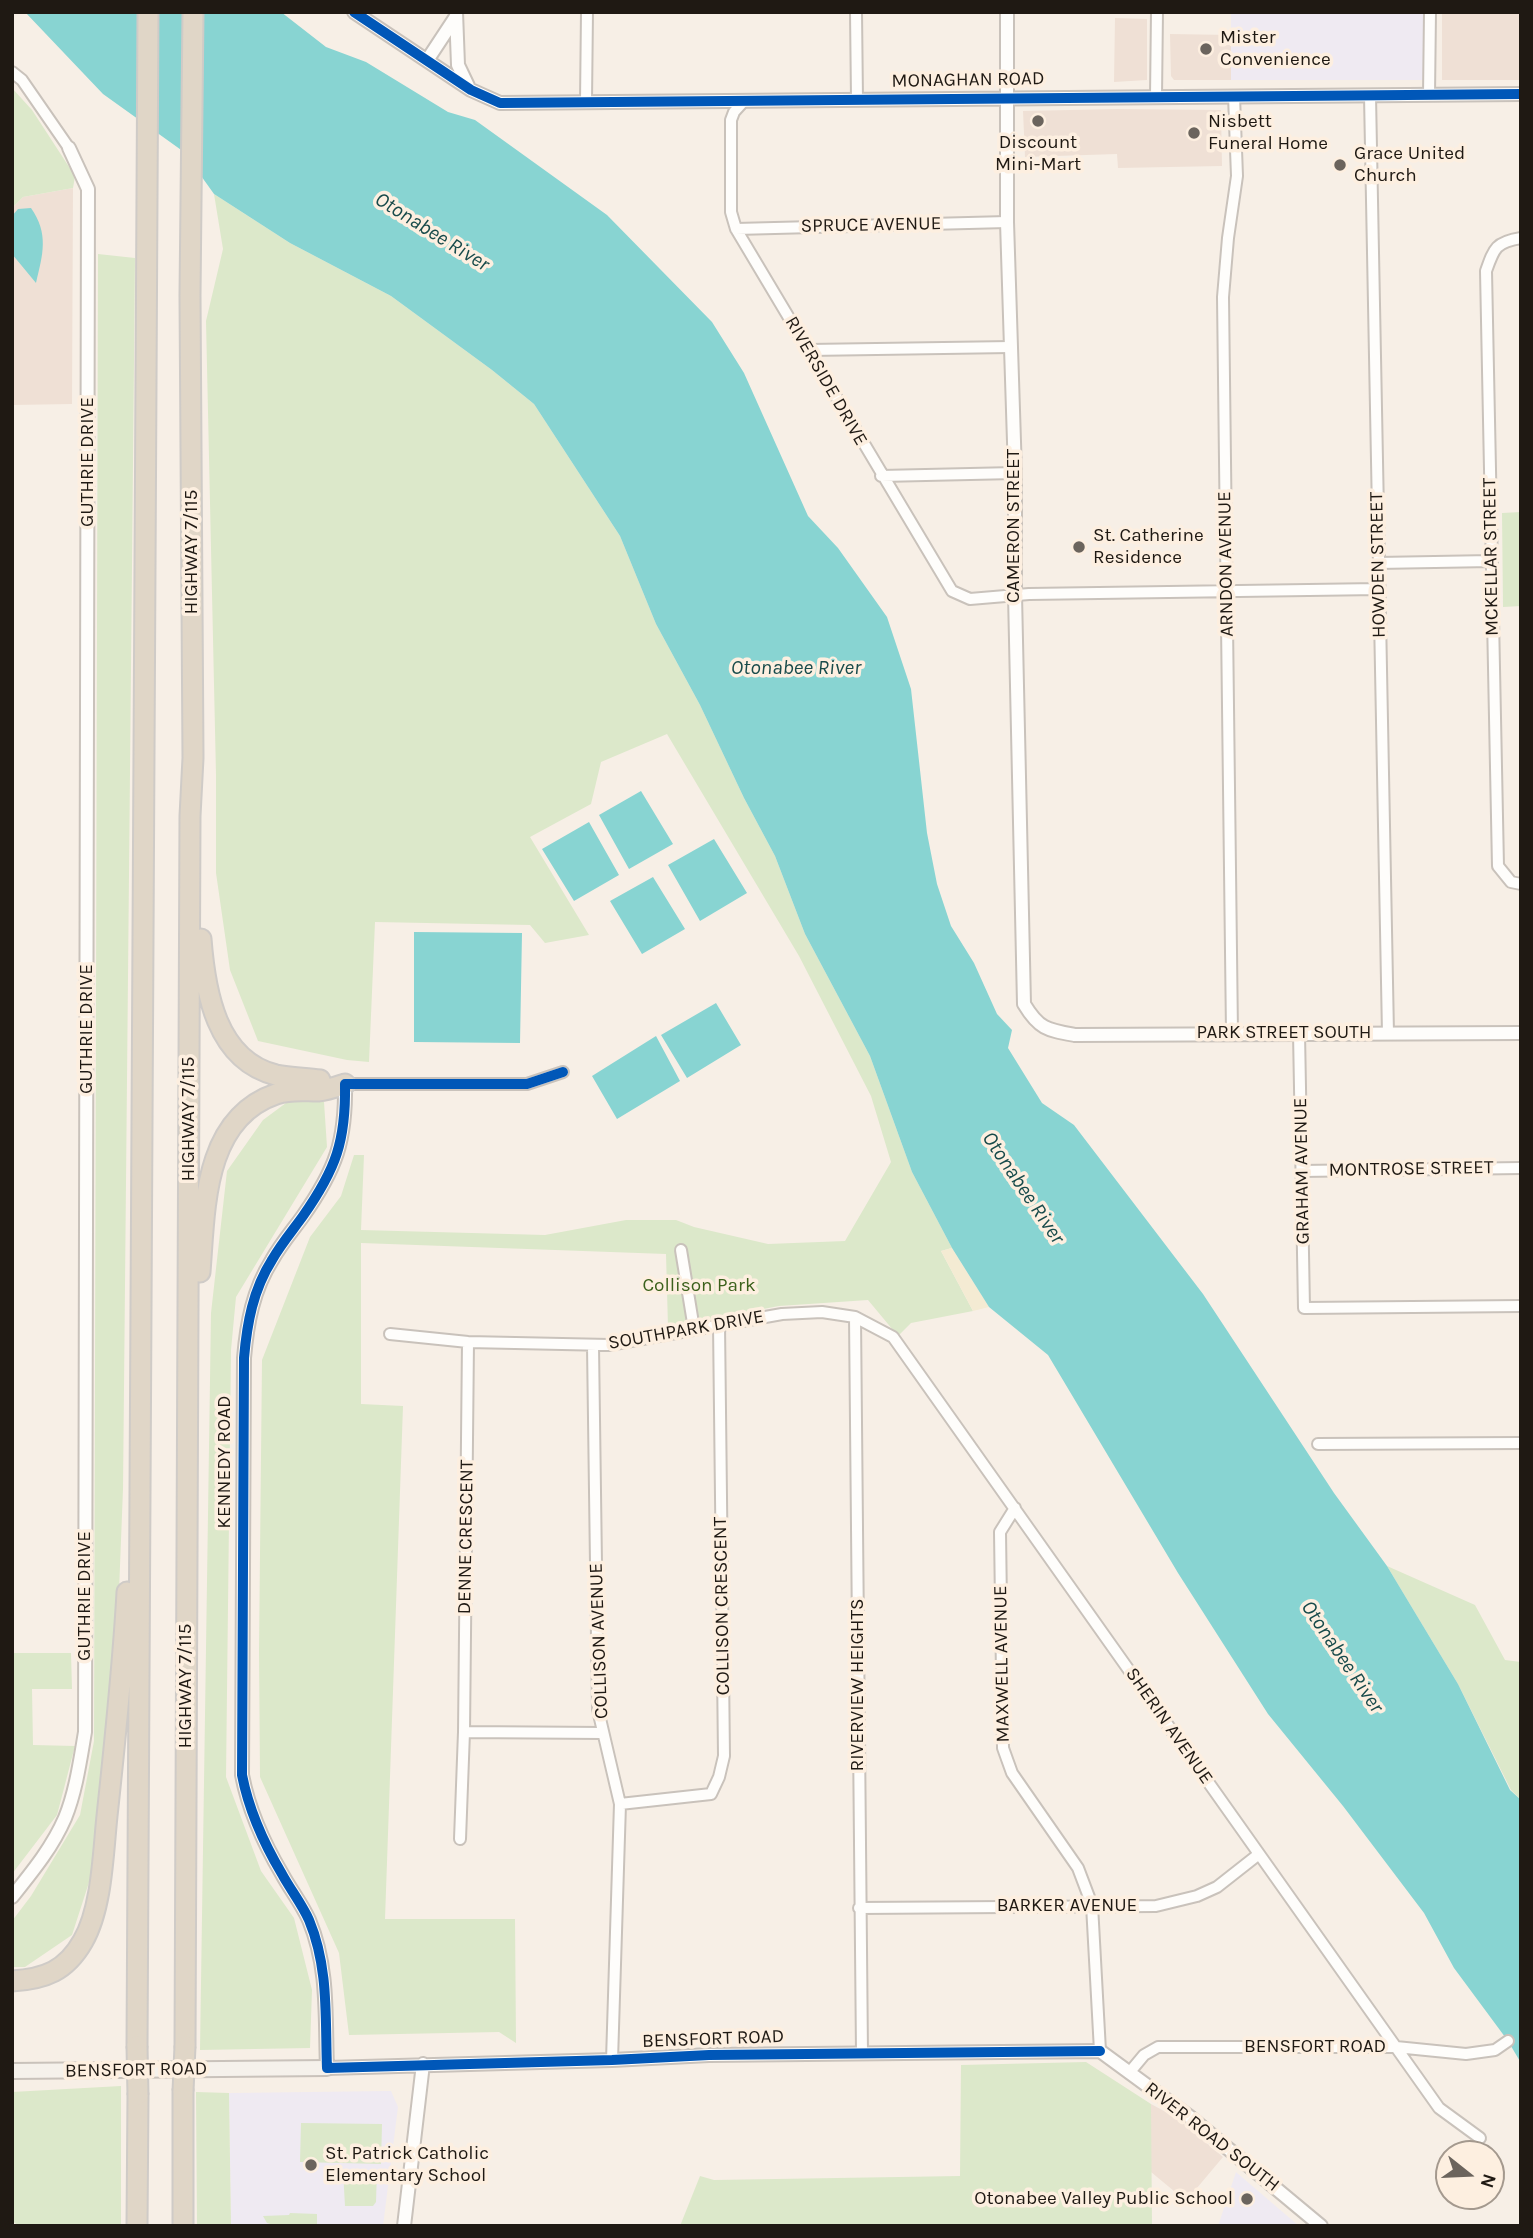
<!DOCTYPE html>
<style>
body{margin:0}
#map{position:relative;width:1533px;height:2238px;overflow:hidden;background:#f7efe6;font-family:Karla,sans-serif}
canvas{display:block}
.frame{position:absolute;inset:0;border:14px solid #1f1913;pointer-events:none}
.north{position:absolute;left:1435px;top:2140px;width:70px;height:70px;box-sizing:border-box;background:#fdefe0;border:2px solid #a4998e;border-radius:50%;rotate:108deg;font-size:19px;font-weight:700;line-height:28px;text-align:center;color:#1f1913}
.north::after{content:'';display:block;margin:auto;width:24px;height:32px;background:#6b645d;clip-path:polygon(50% 0,100% 100%,50% 72%,0 100%)}
</style>
<div id="map">
<canvas width="1533" height="2238"></canvas>
<div class="frame"></div>
<div class="north">N</div>
</div>
<script>
const c = document.querySelector('canvas').getContext('2d');
c.lineJoin = 'round';
function paint(path, color) { c.fillStyle = color; c.fill(path, 'evenodd'); }
function strokePath(path, color, width, dash) { c.strokeStyle = color; c.lineWidth = width; c.lineCap = dash ? 'butt' : 'round'; c.setLineDash(dash || []); c.stroke(path); }
function drawText(font, color, halo, rows, align = 'center') {
  c.font = font + ' Karla,sans-serif'; c.lineWidth = 7; c.setLineDash([]); c.textBaseline = 'middle'; c.strokeStyle = halo; c.fillStyle = color; for (const [text, x, y, turn = 0] of rows) {
    c.save(); c.translate(x, y); c.rotate((+turn || 0) * Math.PI / 180); c.textAlign = isNaN(turn) ? turn : align; if (halo) c.strokeText(text, 0, 0); c.fillText(text, 0, 0); c.restore();
  }
}
paint(new Path2D(`
 M1521,12V80H1442V13Z
 M1115,18L1147,19V80L1114,82Z
 M1170,34L1231,35V80H1174L1171,76Z
 M1117,109L1221,110L1222,166L1118,168L1117,154L1025,157L1023,111Z
 M73,188L72,404L12,405V208L23,197Z
 M1151,2104L1177,2118L1223,2157L1186,2201L1151,2172Z`), '#efe0d5');
paint(new Path2D(`
 M1231,12H1423L1424,80H1231Z
 M391,2091L398,2107L383,2226H231L229,2093Z
 M1236,2172L1299,2226H1218Z`), '#efeaf2');
paint(new Path2D(`
 M12,88L32,110L75,176L73,188L23,197L12,208Z
 M214,194L290,243L391,296L492,370L534,404L620,536L656,624L700,705L744,798L775,856L805,934L870,1056L912,1172L952,1248L941,1251L973,1311L911,1323L898,1336L868,1300L779,1306L668,1327L666,1254L361,1243V1404L403,1406L385,1919H515L516,2043L499,2032L349,2035L339,1953L260,1777L259,1651L262,1360L310,1237L341,1196L354,1155H364L361,1230L545,1235L626,1220H676L694,1227L768,1244L845,1241L891,1162L871,1096L799,956L667,734L601,762L591,804L530,837L589,935L545,943L530,925L375,922L369,1062L347,1060L258,1041L230,970L216,873V775L206,321L223,249Z
 M98,254L135,258L123,1489L118,1617L93,1870L72,1935L25,1967H12V1921L31,1896L80,1815L94,1741Z
 M1521,512V606L1503,607L1502,513Z
 M290,1100L324,1102L327,1147L236,1297L231,1350L226,1777L261,1871L294,1918L312,1990L310,2048L200,2050L211,1313L227,1171L263,1120Z
 M1387,1566L1475,1605L1505,1660L1521,1662V1800L1511,1790L1458,1684Z
 M12,1653H71L72,1689H32L33,1745L75,1746L57,1815L12,1874Z
 M1086,2062L1151,2104L1152,2226H680L700,2176L714,2180L960,2176L961,2065Z
 M121,2086V2226H19L12,2221V2092Z
 M196,2092L229,2093L231,2226H197Z
 M301,2123L382,2124L381,2164L300,2162Z
 M343,2170H377L376,2202L373,2206H345Z
 M290,2213L317,2214V2225H274L267,2223L263,2216L289,2215Z`), '#dce8ca');
paint(new Path2D(`
 M952,1248L989,1307L973,1311L941,1251Z`), '#f4ebd3');
paint(new Path2D(`
 M25,12H281L326,47L366,62L448,112L475,120L607,215L712,322L744,373L808,516L838,548L887,617L911,689L927,833L937,884L951,926L974,963L997,1014L1012,1030L1008,1048L1042,1103L1074,1125L1203,1294L1334,1493L1387,1566L1458,1684L1510,1790L1521,1800V2063L1508,2041L1454,1968L1424,1913L1343,1806L1268,1714L1178,1573L1048,1355L989,1307L952,1248L912,1172L870,1056L805,934L775,856L744,798L700,705L656,624L620,536L534,404L492,370L391,296L290,243L214,194L184,152L103,94Z
 M31,208C49,234 43,254 36,283L12,254V216L18,209Z
 M641,791L673,844L629,869L599,815Z
 M589,822L619,875L574,901L542,849Z
 M714,839L747,893L700,921L668,865Z
 M653,877L685,929L642,954L610,901Z
 M414,932L522,933L520,1043L414,1042Z
 M716,1003L741,1045L687,1078L661,1035Z
 M656,1036L680,1081L617,1119L592,1076Z`), '#88d4d2');
const minor = new Path2D(`
 M856,12L857,99
 M12,72L22,80L69,148
 M1429,95L1430,12
 M1156,96L1157,12
 M1370,96L1388,1033
 M586,101L587,12
 M744,101L734,112L731,120V212L736,229L952,591L970,599L1029,594L1378,589
 M736,229L1007,222
 M1521,238C1496,242 1494,248 1486,271L1498,866L1511,882L1521,884
 M809,350L1011,347
 M881,476L1015,473
 M1378,563L1491,561
 M1232,1033L1223,297L1228,238L1237,176L1234,96
 M1299,1033L1304,1308L1521,1306
 M345,1084H527L563,1072
 M1301,1171L1521,1168
 M681,1250L694,1329
 M855,1317L862,2053
 M390,1334L468,1342L609,1345L782,1314L822,1312L855,1317L893,1337L1439,2108L1480,2138
 M593,1346L598,1710L620,1804L612,2060
 M1318,1444L1521,1443
 M1015,1508L1000,1532L1003,1748L1012,1773L1078,1868L1092,1905L1100,2051
 M464,1732L603,1733
 M620,1804L711,1794L719,1777L724,1756L719,1324
 M460,1839L464,1732L468,1342
 M859,1908L1156,1906L1197,1896L1217,1887L1259,1854
 M1129,2073L1144,2055L1158,2047H1396L1466,2054L1495,2050L1508,2041`);
const tertiary = new Path2D(`
 M354,12L471,90L500,103L1521,94
 M456,12L458,65L468,86
 M1007,12V222L1015,473V595L1024,1004C1039,1029 1047,1030 1075,1035L1521,1033
 M428,59L455,18
 M345,1084C346,1141 336,1169 303,1216C293,1230 281,1244 272,1260C253,1290 247,1323 244,1358L242,1775C249,1811 263,1842 282,1874C290,1889 302,1904 309,1920C329,1968 325,2017 327,2068L612,2060L709,2055L1100,2051L1190,2117L1321,2226
 M12,1897C32,1872 52,1848 65,1818C76,1791 80,1761 85,1732L88,189L69,148
 M404,2226L423,2064`);
const secondary = new Path2D(`
 M12,2071L327,2068`);
const motorway = new Path2D(`
 M201,939C205,991 216,1060 276,1075C290,1078 306,1078 320,1080
 M200,1272C205,1209 203,1119 276,1094C290,1089 304,1091 318,1091C328,1090 336,1087 345,1084
 M12,1981C45,1979 66,1971 83,1941C102,1908 103,1854 107,1816C115,1741 123,1667 127,1592
 M137,2046L148,12
 M185,2046L190,816L193,758L190,295L193,12
 M183,2091V2226
 M137,2226L138,2095`);
strokePath(minor, '#c9c2bb', 14);
strokePath(tertiary, '#c9c2bb', 16);
strokePath(secondary, '#c9c2bb', 18);
strokePath(motorway, '#cfcbc7', 23);
strokePath(minor, '#fefdfb', 10);
strokePath(tertiary, '#fefdfb', 12);
strokePath(secondary, '#f5f1eb', 14);
strokePath(motorway, '#e0d6c7', 19);
const motorwayBridge = new Path2D(`
 M137,2046L138,2095
 M183,2091L185,2046`);
strokePath(motorwayBridge, '#cfcbc7', 23, []);
strokePath(motorwayBridge, '#e0d6c7', 19);
strokePath(new Path2D(`
 M354,12L471,90L500,103L1521,94
 M563,1072L527,1084H345C346,1141 336,1169 303,1216C293,1230 281,1244 272,1260C253,1290 247,1323 244,1358L242,1775C249,1811 263,1842 282,1874C290,1889 302,1904 309,1920C329,1968 325,2017 327,2068L612,2060L709,2055L1100,2051`), '#0057b8', 10);
for (const [x, y, r, color] of [
 [1206,49,7,"#6b645d"],
 [1038,121,7,"#6b645d"],
 [1194,133,7,"#6b645d"],
 [1340,165,7,"#6b645d"],
 [1079,547,7,"#6b645d"],
 [311,2165,7,"#6b645d"],
 [1247,2199,7,"#6b645d"]
]) { const dot = new Path2D(); dot.arc(x, y, r, 0, 2 * Math.PI); c.fillStyle = color; c.fill(dot); strokePath(dot, '#fdefe0', 2.5); }
drawText('19px', '#1f1913', '#fdefe0', [
 ["Mister",1220,38],
 ["Convenience",1220,60],
 ["Nisbett",1208,122],
 ["Funeral Home",1208,144],
 ["Discount",1038,143,"center"],
 ["Mini-Mart",1038,165,"center"],
 ["Grace United",1354,154],
 ["Church",1354,176],
 ["St. Catherine",1093,536],
 ["Residence",1093,558],
 ["St. Patrick Catholic",325,2154],
 ["Elementary School",325,2176],
 ["Otonabee Valley Public School",1233,2199,"right"]
], 'left');
drawText('19px', '#1f1913', '#fdefe0', [
 ["MONAGHAN ROAD",968,80,-1],
 ["SPRUCE AVENUE",871,225,-1],
 ["RIVERSIDE DRIVE",826,381,60],
 ["GUTHRIE DRIVE",88,462,-90],
 ["CAMERON STREET",1014,526,-90],
 ["HIGHWAY 7/115",192,552,-90],
 ["MCKELLAR STREET",1491,557,-91],
 ["ARNDON AVENUE",1226,564,-91],
 ["HOWDEN STREET",1378,565,-91],
 ["GUTHRIE DRIVE",87,1029,-90],
 ["PARK STREET SOUTH",1284,1033],
 ["HIGHWAY 7/115",189,1119,-90],
 ["MONTROSE STREET",1411,1169,-1],
 ["GRAHAM AVENUE",1302,1171,-91],
 ["SOUTHPARK DRIVE",686,1330,-10],
 ["KENNEDY ROAD",225,1462,-90],
 ["DENNE CRESCENT",466,1537,-89],
 ["GUTHRIE DRIVE",85,1596,-90],
 ["COLLISON CRESCENT",722,1606,-91],
 ["COLLISON AVENUE",599,1641,-92],
 ["MAXWELL AVENUE",1002,1664,-91],
 ["RIVERVIEW HEIGHTS",858,1685,-90],
 ["HIGHWAY 7/115",186,1686,-90],
 ["SHERIN AVENUE",1169,1726,55],
 ["BARKER AVENUE",1067,1906],
 ["BENSFORT ROAD",713,2039,-2],
 ["BENSFORT ROAD",1315,2047],
 ["BENSFORT ROAD",136,2070,-1],
 ["RIVER ROAD SOUTH",1212,2137,38]
]);
drawText('19px', '#3c611c', '#fdefe0', [
 ["Collison Park",699,1286]
]);
drawText('italic 21px', '#184b4b', '#fdefe0', [
 ["Otonabee River",432,232,32],
 ["Otonabee River",796,668],
 ["Otonabee River",1023,1188,56],
 ["Otonabee River",1342,1657,56]
]);
</script>
